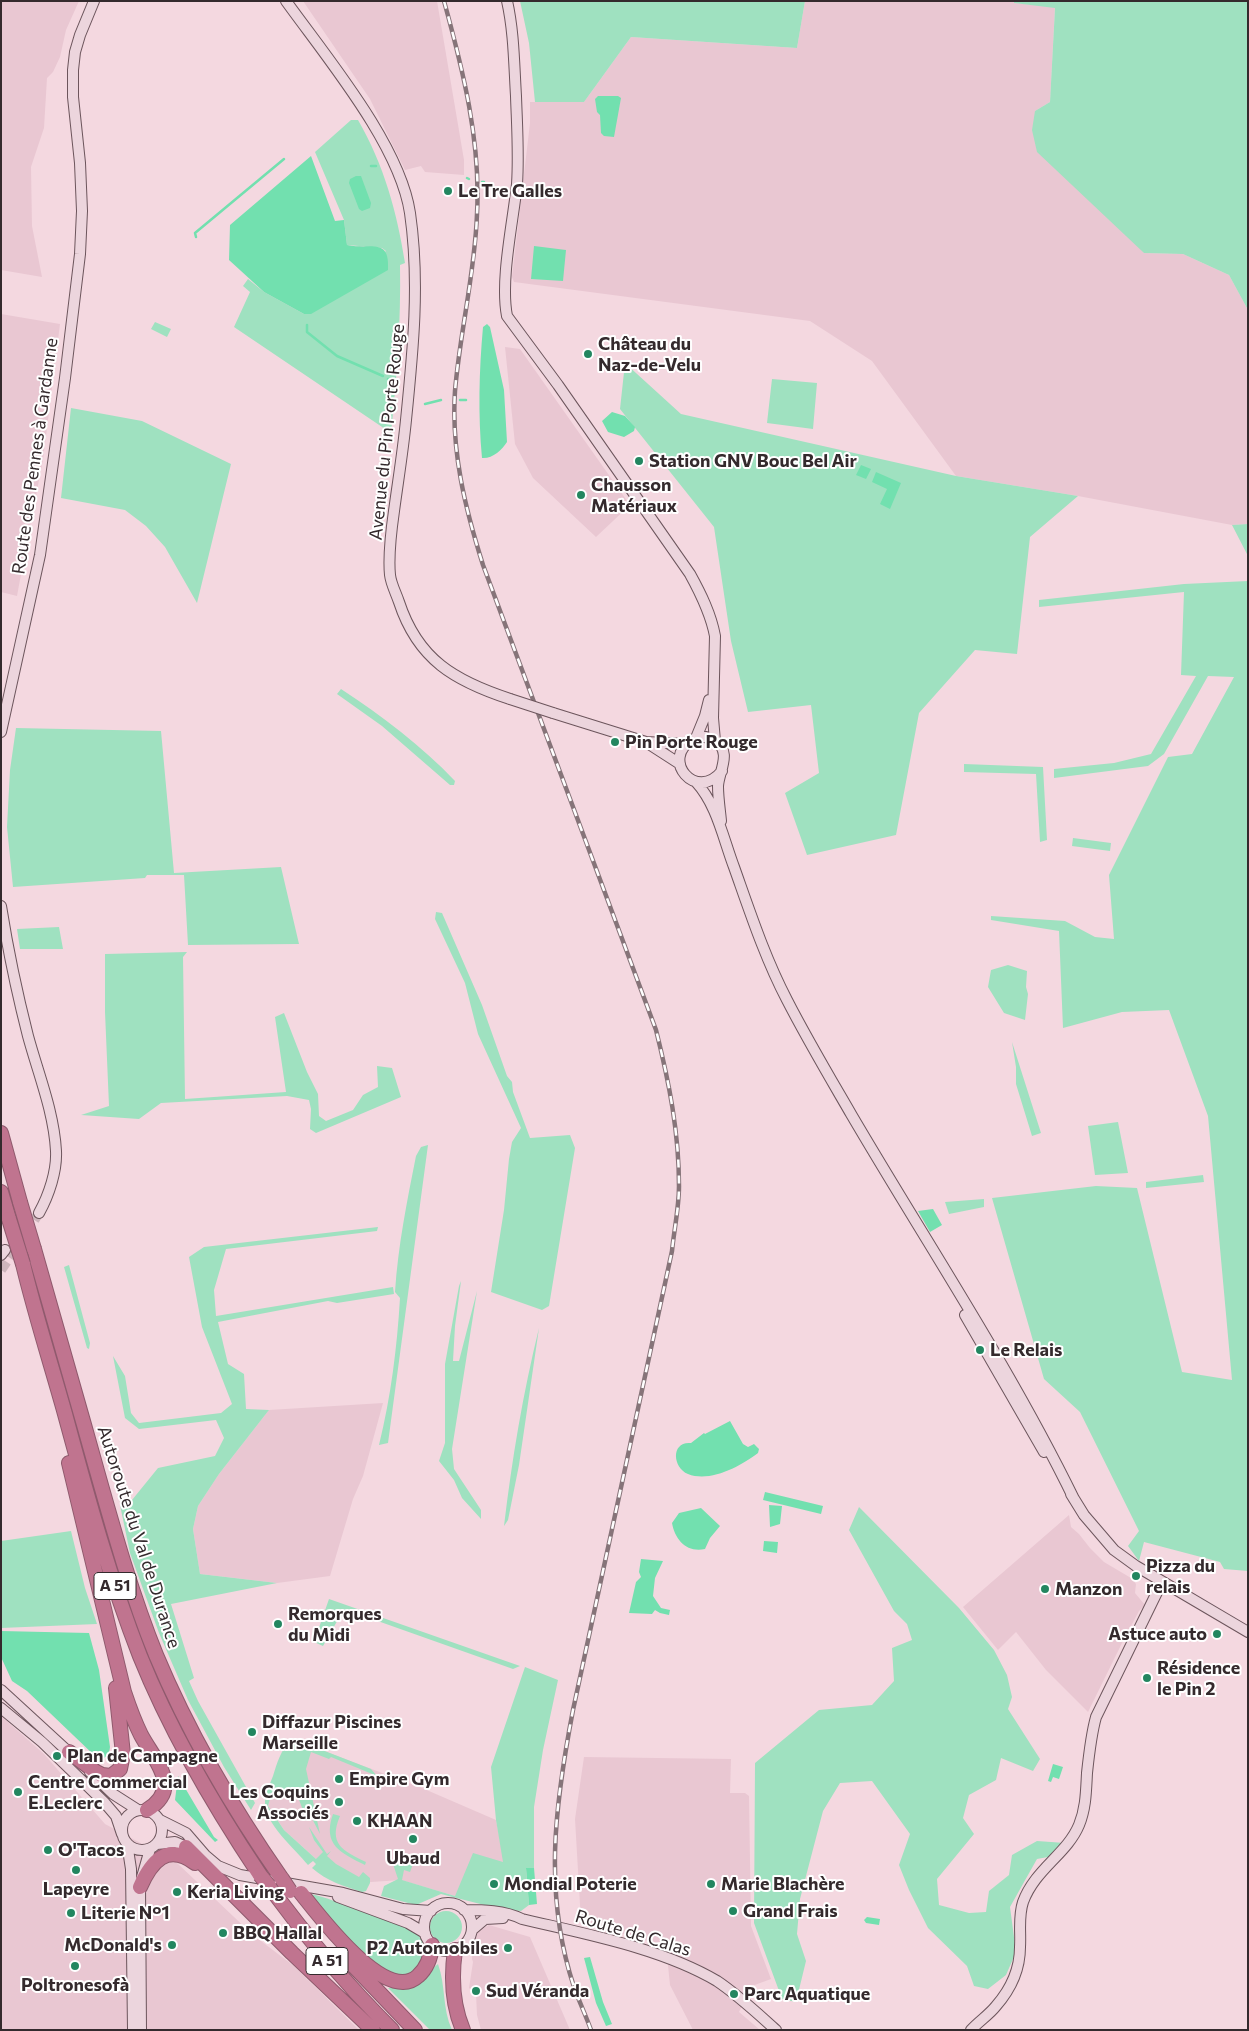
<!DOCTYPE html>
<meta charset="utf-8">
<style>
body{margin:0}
#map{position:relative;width:1249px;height:2031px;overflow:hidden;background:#f4d8e0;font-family:Commissioner,sans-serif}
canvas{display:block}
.frame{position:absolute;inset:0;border:2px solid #342a2d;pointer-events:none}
</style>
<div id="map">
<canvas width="1249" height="2031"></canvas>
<div class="frame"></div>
</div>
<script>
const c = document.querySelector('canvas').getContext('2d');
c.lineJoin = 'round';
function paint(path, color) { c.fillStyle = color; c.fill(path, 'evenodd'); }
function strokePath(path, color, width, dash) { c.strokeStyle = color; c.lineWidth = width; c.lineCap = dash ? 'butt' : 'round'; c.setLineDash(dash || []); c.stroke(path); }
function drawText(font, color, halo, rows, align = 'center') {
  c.font = font + ' Commissioner,sans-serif'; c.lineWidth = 4; c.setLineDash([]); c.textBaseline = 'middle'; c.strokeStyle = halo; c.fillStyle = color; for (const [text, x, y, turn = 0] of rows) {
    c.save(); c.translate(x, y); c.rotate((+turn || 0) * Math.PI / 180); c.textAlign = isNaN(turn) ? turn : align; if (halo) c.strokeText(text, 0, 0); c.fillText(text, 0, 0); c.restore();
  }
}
paint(new Path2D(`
 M1,1H79L66,30L60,57L53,72L47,78L44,128L31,167L32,226L42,277L1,270Z
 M303,1H437L464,160V175L425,172L421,166L405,170L370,99Z
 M805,1H1014V3L1055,7L1050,102L1035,111L1144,253L1183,254L1229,275L1248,310V524L1232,525L1078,496L956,476L872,361L810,321L514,282L512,277L530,123V102H584L631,37L797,48Z
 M1,314L60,324L43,460L26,546L22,545L19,557L24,558L17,596L1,592Z
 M505,347L520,349L630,505L596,537L533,478L515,444Z
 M383,1403L363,1476L353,1499L330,1576L277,1583L200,1574L193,1529L198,1506L219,1474L269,1410Z
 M1069,1515L1071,1527L1079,1534L1090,1548L1104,1562L1131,1578L1136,1584L1135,1593L1145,1605L1139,1611L1122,1643L1088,1712L1046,1670L1016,1632L998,1650L963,1607Z
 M1,1716L44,1754L105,1824L176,1862L253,1935L294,1966L359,2030H1Z
 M308,1745L422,1788L496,1820L504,1862L455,1896L401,1880L356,1883L316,1859L284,1830L268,1806L271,1792Z
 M584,1757L731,1759L730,1793H745L749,1796L751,1926L771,1979L752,1986L739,2012L760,2030H693L670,1985L666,1946L581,1922L575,1819Z
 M489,1925L530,1937L570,2030H481L477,2015L476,1994L469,1988L473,1962L472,1959L473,1940L477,1932Z`), '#e9c7d2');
paint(new Path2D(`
 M520,1H805L797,48L631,37L584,102H535L529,43Z
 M1014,1H1248V310L1229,275L1183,254L1144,253L1037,152L1032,130L1035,111L1050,102L1055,8L1014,3Z
 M351,120H358C384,165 397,212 405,263L400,265C401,321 397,377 391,433L234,327L250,292L243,286L248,279L264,292L304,314L386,251L382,248L347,245L344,220L315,152Z
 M155,322L171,329L167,337L151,329Z
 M625,363L681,414L956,476L1078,496L1030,537L1017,654L975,650L919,713L896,835L807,855L785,793L819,773L811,705L748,712L731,641L714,527L620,409Z
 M772,379L817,383L813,429L767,423Z
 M71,408L142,421L231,464L197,603L165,547L146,526L125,510L61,498Z
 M1248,524V556L1232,525Z
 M1248,581V1571L1224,1569L1220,1562L1144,1542L1139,1561L1128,1546L1139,1531L1080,1412L1044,1379L992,1198L1096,1186L1137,1188L1182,1372L1232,1380L1208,1116L1169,1010L1122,1012L1063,1028L1059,931L991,920V916L1065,921L1095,937L1114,939L1109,875L1168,757L1192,754L1234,677L1208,676L1164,754L1148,766L1054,778V769L1114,763L1151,754L1196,676L1181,675L1184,592L1039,607V600L1184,584Z
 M341,689C382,716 422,746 455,781L454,785H450L382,726L337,694Z
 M16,728L161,731L174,873L281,867L299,944L188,945L184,875H147L145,878L13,887L7,827L10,770Z
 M964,764L1043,767L1047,840L1040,842L1036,774L964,772Z
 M1073,838L1111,843L1110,851L1072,846Z
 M436,912L442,913L482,1005L507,1076L512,1082L513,1092L530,1138L570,1135L575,1148L549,1306L542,1310L491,1292L504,1210L509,1159L512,1142L521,1128L478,1034L465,983L435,919Z
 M59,927L63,949H20L17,929Z
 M187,952L183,957L185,1099L286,1092L275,1017L284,1013L307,1072L318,1094L319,1116L326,1121L353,1110L363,1095L378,1087L377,1066L392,1068L401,1097L316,1133L310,1129L311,1109L309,1100L287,1096L161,1103L139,1119L81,1115L109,1106L105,1012V954Z
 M1008,965L1027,971L1026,987L1028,994L1025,1020L1004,1013L988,987L991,970Z
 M1012,1042L1041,1133L1032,1136L1016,1084V1067Z
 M1118,1122L1128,1173L1095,1175L1088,1126Z
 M428,1145L388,1443L379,1445C391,1396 397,1348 400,1298L395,1292C398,1246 407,1201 416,1156L421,1147Z
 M1203,1175L1204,1182L1146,1188V1182Z
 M984,1199V1207L949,1214L945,1202Z
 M378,1227L377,1231L226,1249L214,1290L216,1316L393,1287L394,1294L337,1303L328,1301L218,1322L228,1364L244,1374L246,1409L269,1410L219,1474L198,1506L193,1529L200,1574L277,1583L171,1604L194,1678L189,1681L198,1701L255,1803L251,1810L224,1767L188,1700L159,1633L130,1553L120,1505L132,1500L158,1468L215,1456L224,1438L216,1420L139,1429L125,1418L113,1356L125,1376L131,1413L139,1423L221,1413L232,1404L202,1327L189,1257L204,1247Z
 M69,1265L90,1343L89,1349L87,1348L64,1267Z
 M461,1281L455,1326L453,1361H459L477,1291L452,1449L454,1469L481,1510V1519L462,1498L454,1480L439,1461L445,1443V1364L459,1286Z
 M539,1328L519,1465L508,1520L504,1526C512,1459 523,1393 539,1328Z
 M859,1507L959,1608L994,1650L1007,1675L1012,1697L1008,1709L1040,1759L1033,1771L1001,1758L996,1780L969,1795L963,1818L974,1834L937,1879L939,1905L969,1913L986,1912L989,1891L1009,1875L1012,1855L1037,1841L1065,1843L1048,1857L1037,1859L1010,1907L1016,1952L1006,1975L988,1989L974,1986L967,1966L928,1928L909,1890L899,1865L910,1834L872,1781L840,1783L823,1811L800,1899L797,1934L806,1961L796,2002L782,1999L754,1923L755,1763L819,1710L872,1705L894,1681L892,1648L912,1640L907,1624L894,1611L849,1530Z
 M71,1531L85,1588L97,1624L1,1628V1541Z
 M329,1599L520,1666L513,1669L358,1614L355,1617L340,1616L323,1646L314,1642Z
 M525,1667L558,1680L543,1750L534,1807V1868L526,1869L529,1905L521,1911L500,1909L441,1894L416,1905L381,1896L384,1886L398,1879L393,1864L396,1860L401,1859L413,1864L410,1872L404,1870L402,1880L455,1896L473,1853L503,1862L496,1820L491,1767Z
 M290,1741H299L371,1769L377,1776L331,1757L329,1759L311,1752L306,1769L320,1834L306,1807L307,1821L298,1797L272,1792L268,1806L284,1830L316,1859L323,1852L314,1840L309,1827L327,1854L331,1851L327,1856L336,1864L359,1877L363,1872L370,1878V1883L366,1891L362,1892C343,1886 327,1881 312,1868L316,1864L313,1861L308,1865C295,1849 264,1823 265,1802C265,1793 270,1784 273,1776C277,1763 281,1750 290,1741Z
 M333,1814L340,1816C328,1844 343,1851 366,1862L365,1865C341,1853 322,1845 333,1814Z
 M310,1894C327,1897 341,1904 357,1910C374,1916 404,1921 417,1934C424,1941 426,1953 423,1962C419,1974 405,1976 394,1977L356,1949Z
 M430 1927a16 16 0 1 1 32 0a16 16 0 1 1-32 0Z
 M438,1964C446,1986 442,2008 452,2030H430L388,1988C401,1986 412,1989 424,1979C429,1975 432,1968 438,1964Z`), '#9fe1c0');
paint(new Path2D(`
 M598,96H618L621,98L614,137L604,136L601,133L600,115L597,112L595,99Z
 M311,156L335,221L344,220L347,245C371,250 390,237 388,270L311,314H304L264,292L229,260L230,225Z
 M356,176H361L371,203L370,208L362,211L359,209L349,183L350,179Z
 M534,246L566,250L563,281L531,279Z
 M487,324L490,327L504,390L507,442C502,450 492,459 482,458C478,415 479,371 483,327Z
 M612,412L625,416L635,427L634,431L624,437L608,432L602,421Z
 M861,465L871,469L866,479L856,475Z
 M876,472L901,483L890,509L880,504L887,489L872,482Z
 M933,1209L942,1225L930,1232L918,1211Z
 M730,1421L743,1444L748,1447L754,1444L759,1449L758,1453C741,1466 710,1483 688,1474C672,1467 671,1441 691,1443L704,1433L705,1434Z
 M765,1492L823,1506L821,1514L763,1500Z
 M769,1505L782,1506L780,1524L770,1527Z
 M701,1508L720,1526L710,1538L705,1549C687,1553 675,1540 672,1523L679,1513Z
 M764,1541L778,1542L777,1553L763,1551Z
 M641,1559L663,1561L655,1578L653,1596L661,1608L670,1610L669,1615L660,1613L655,1610L652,1614L629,1613L636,1582L641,1577L639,1572Z
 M1,1631L89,1633L99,1670L110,1747C109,1754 108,1757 101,1759L96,1757L27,1691L12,1681L1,1657Z
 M1053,1764L1063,1767L1059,1779L1053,1777L1051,1782L1048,1781Z
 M178,1776L214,1837L218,1840L215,1842L175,1800Z
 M526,1868H534L537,1904L529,1905Z
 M867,1917L880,1919L879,1925L866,1923L864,1920Z
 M590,1957L603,2002L612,2024L606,2026L596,2003L584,1958Z`), '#72e0af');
strokePath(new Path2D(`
 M371,166H376
 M467,178L469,179
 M482,182H484
 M196,237L195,233L284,159
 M307,325V332L337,356L383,376
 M388,379L393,381
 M460,400H466
 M425,404L441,400`), '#72e0af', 2.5);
strokePath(new Path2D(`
 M1,1270L39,1213`), '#ceb5bc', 10, [10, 5]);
const secondary = new Path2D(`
 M286,1C327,58 400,145 410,213C420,282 413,351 406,420C403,451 398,481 394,511C391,532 388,555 390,575C391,584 396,593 399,602C418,660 455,681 510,699
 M507,1C514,32 514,64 516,96C517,126 519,154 517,184C513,222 500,280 507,316L558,385L690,574C701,594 711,614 715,636L713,718L715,741
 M553,713L646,742L685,744
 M1,732L40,555L65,378L80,254L82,211L80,163L73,97V70L75,52L80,35L94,1
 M696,738L705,716L709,700
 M649,744L680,764
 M696,782C717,805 723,838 734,867C750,912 765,958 787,1000C807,1039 829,1076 851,1114C926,1242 1009,1366 1074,1499
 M721,821C720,810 718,798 718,786C719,771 733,751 714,740C707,736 699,736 692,740C660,759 696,803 722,771
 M1,906C8,950 17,993 28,1036C38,1073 54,1112 56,1151C57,1171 49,1195 39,1213
 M1,1255L5,1250
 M965,1315L1044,1452
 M1071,1494L1084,1515L1114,1550L1136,1566L1248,1632
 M1,1690L74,1757
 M1,1708L42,1742L104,1802L116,1816L122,1834
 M90,1772L113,1794L138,1810
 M122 1830a20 20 0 1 1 40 0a20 20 0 1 1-40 0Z
 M160,1820L186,1833L205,1855L218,1866L240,1875L343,1893L403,1909L431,1911
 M127,1843L131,1869L133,2030
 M157,1844L175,1842L191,1849
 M338,1897L408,1923L425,1933
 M424 1927a24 24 0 1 1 48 0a24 24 0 1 1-48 0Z
 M464,1910C483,1910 504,1910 522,1919C585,1934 661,1948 717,1981C738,1995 757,2013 776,2030
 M472,1930L485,1919L503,1918
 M141,2030L140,1884L150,1849
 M971,2030C979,2021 989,2015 996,2006C1010,1990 1020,1969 1020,1947C1021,1932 1018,1917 1023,1902C1035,1869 1067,1854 1079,1825C1086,1808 1086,1791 1087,1773C1089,1754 1091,1735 1096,1717L1162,1582`);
const highway = new Path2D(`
 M1,1133L20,1202
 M1,1192L9,1219
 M34,1249C54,1320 75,1392 95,1464C113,1528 131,1593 156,1655C189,1734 233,1809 282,1879
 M23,1264C35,1314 51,1364 65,1414C87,1495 109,1577 140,1656C171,1733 214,1806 260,1875
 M69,1463L124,1692C129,1707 134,1721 141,1735C155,1761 183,1788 147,1810
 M69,1752L96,1772L102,1775L111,1776L120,1769L123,1754L116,1688
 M186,1847L292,1953L373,2030
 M269,1886C307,1938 347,1985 392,2030
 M140,1887C151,1862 167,1842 195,1863
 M301,1893C318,1914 386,2006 418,1976C427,1968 431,1957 432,1945
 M455,1950C451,1978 452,2004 463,2030
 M348,1960L415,2030`);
strokePath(secondary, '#6c555c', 12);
strokePath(highway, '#8f5a6d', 16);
strokePath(secondary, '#ecd5dd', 10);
strokePath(highway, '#c0748f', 14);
const rail = new Path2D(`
 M444,1C463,70 481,142 477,214C475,273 460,331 455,391C451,451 465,508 483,565L656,1030C669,1082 679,1132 679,1186C679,1208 674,1230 672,1251L573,1710C555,1804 543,1894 574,1987C579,2001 586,2016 591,2030`);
strokePath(rail, '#867479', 4.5);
strokePath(rail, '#fff', 2.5, [8]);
const secondaryBridge = new Path2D(`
 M510,699L553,713`);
const highwayBridge = new Path2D(`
 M20,1202L34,1249
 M9,1219L23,1264
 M260,1875L269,1886
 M282,1879L290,1891`);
strokePath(secondaryBridge, '#6c555c', 12, []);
strokePath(highwayBridge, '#8f5a6d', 16, []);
strokePath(secondaryBridge, '#ecd5dd', 10);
strokePath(highwayBridge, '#c0748f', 14);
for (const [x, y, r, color] of [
 [448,191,5,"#238660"],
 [588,354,5,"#238660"],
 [639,461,5,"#238660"],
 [581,495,5,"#238660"],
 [615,742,5,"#238660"],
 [980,1350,5,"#238660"],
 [1136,1576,5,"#238660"],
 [1045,1589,5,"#238660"],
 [278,1624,5,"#238660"],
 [1217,1634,5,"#238660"],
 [1147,1678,5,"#238660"],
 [252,1732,5,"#238660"],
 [57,1756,5,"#238660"],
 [339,1779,5,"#238660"],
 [18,1792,5,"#238660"],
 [339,1802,5,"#238660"],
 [357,1821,5,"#238660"],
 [413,1839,5,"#238660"],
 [48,1850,5,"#238660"],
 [76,1870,5,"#238660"],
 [494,1884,5,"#238660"],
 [711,1884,5,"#238660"],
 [177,1892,5,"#238660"],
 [733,1911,5,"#238660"],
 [71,1913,5,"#238660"],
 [223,1933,5,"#238660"],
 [172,1945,5,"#238660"],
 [508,1948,5,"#238660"],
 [75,1966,5,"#238660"],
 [476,1991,5,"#238660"],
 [734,1994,5,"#238660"]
]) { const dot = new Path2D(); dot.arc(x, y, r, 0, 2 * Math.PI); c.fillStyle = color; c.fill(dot); strokePath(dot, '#fff', 2); }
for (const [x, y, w] of [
 [115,1586,42],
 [327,1961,42]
]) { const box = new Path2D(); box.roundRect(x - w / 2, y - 13.5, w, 27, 4); c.fillStyle = '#fff'; c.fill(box); strokePath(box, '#342a2d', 1); }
drawText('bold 16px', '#342a2d', null, [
 ["A 51",115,1586],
 ["A 51",327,1961]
]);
drawText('bold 18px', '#342a2d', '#fff', [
 ["Le Tre Galles",458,191],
 ["Château du",598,344],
 ["Naz-de-Velu",598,365],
 ["Station GNV Bouc Bel Air",649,461],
 ["Chausson",591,485],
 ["Matériaux",591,506],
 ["Pin Porte Rouge",625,742],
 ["Le Relais",990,1350],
 ["Pizza du",1146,1566],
 ["relais",1146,1587],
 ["Manzon",1055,1589],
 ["Remorques",288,1614],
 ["du Midi",288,1635],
 ["Astuce auto",1207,1634,"right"],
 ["Résidence",1157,1668],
 ["le Pin 2",1157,1689],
 ["Diffazur Piscines",262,1722],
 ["Marseille",262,1743],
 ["Plan de Campagne",67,1756],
 ["Empire Gym",349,1779],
 ["Centre Commercial",28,1782],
 ["E.Leclerc",28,1803],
 ["Les Coquins",329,1792,"right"],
 ["Associés",329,1813,"right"],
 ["KHAAN",367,1821],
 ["O'Tacos",58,1850],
 ["Ubaud",413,1858,"center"],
 ["Mondial Poterie",504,1884],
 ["Marie Blachère",721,1884],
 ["Lapeyre",76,1889,"center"],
 ["Keria Living",187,1892],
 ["Grand Frais",743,1911],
 ["Literie N°1",81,1913],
 ["BBQ Hallal",233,1933],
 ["McDonald's",162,1945,"right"],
 ["P2 Automobiles",498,1948,"right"],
 ["Poltronesofà",75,1985,"center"],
 ["Sud Véranda",486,1991],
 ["Parc Aquatique",744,1994]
], 'left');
drawText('18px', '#342a2d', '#fff', [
 ["Avenue du Pin Porte Rouge",387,432,-84],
 ["Route des Pennes à Gardanne",35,456,-82],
 ["Autoroute du Val de Durance",139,1537,72],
 ["Route de Calas",633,1933,17]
]);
</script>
